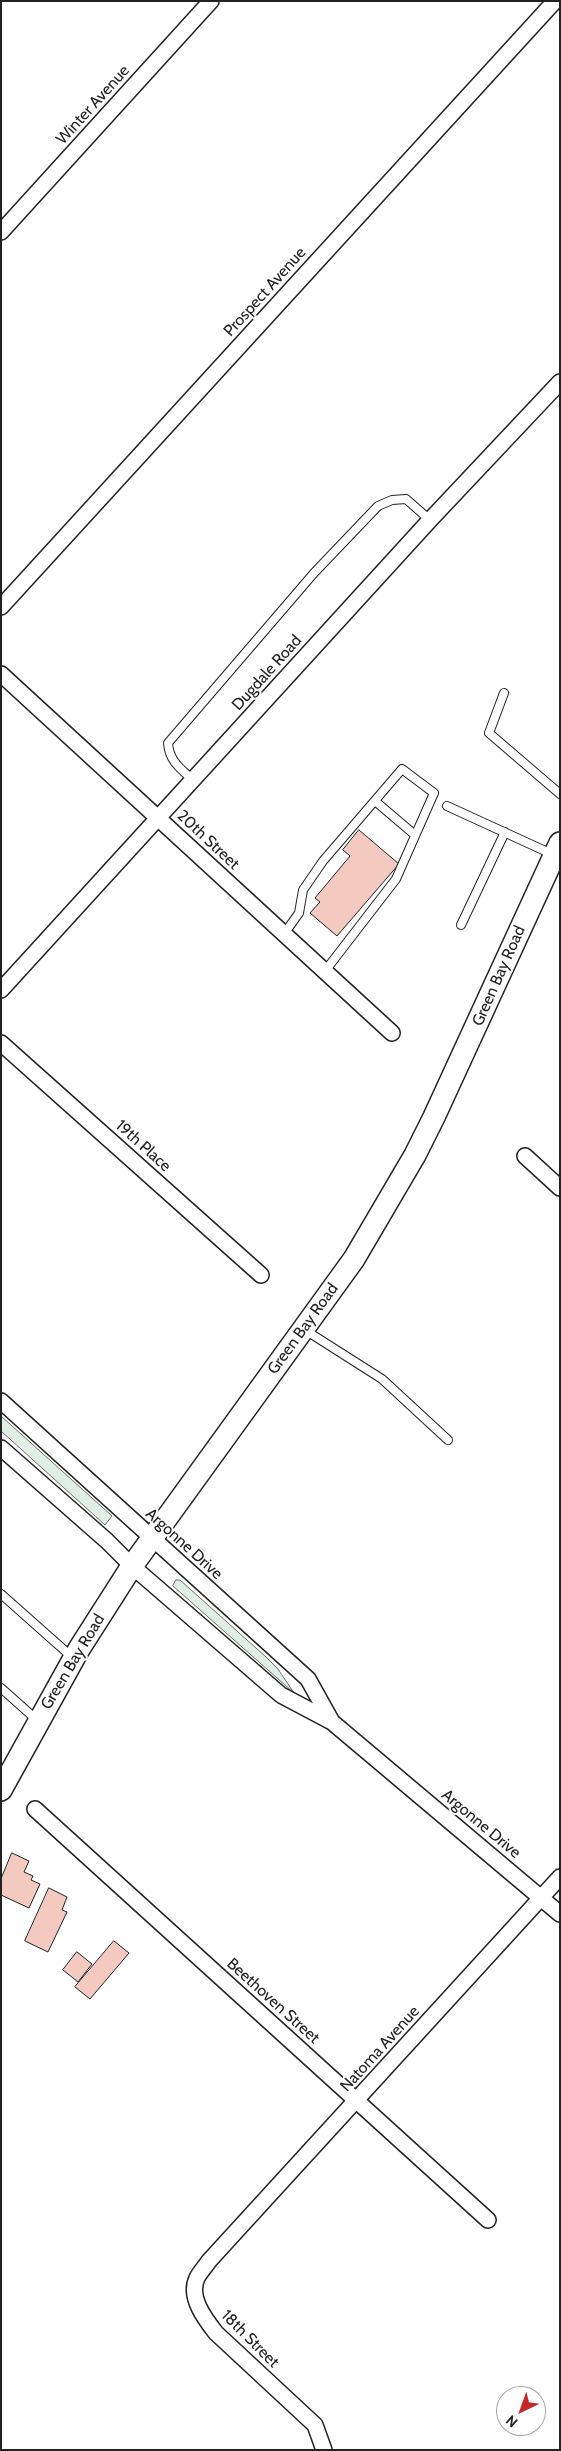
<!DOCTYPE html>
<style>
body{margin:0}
#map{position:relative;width:561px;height:2451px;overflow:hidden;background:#fff;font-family:Cabin,sans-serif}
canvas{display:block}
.frame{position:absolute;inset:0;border:2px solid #222;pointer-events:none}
.north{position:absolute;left:496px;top:2386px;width:50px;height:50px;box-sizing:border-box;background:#fff;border:1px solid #a7a7a7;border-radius:50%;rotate:222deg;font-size:14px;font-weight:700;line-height:20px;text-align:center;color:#222}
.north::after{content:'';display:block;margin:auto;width:18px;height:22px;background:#c62828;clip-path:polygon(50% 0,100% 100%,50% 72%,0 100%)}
</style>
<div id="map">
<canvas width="561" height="2451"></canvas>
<div class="frame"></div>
<div class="north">N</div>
</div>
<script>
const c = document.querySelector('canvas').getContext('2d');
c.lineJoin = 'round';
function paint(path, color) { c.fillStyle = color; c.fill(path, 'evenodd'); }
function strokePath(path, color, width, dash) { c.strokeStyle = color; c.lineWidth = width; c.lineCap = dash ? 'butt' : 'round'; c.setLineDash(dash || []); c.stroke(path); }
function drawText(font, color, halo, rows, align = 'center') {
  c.font = font + ' Cabin,sans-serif'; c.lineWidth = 4; c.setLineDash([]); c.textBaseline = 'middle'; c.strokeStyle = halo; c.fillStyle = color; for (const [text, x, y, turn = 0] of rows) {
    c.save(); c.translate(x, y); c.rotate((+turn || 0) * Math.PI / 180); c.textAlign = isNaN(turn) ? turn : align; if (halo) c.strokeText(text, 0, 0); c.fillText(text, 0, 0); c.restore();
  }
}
const green = new Path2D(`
 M1,1416L112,1516L105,1525L1,1431Z
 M176,1580H180L266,1657L278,1669L294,1693L173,1586Z`);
paint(green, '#e0efe3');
strokePath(green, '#6f6f6f', 1);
const building = new Path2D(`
 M359,830L399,864L337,936L310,913L320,902L315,898L350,856L343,850Z
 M12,1853L29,1861L24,1872L33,1876L31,1880L40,1884L29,1908L1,1895V1879Z
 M49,1888L67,1897L62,1910L67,1912L48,1952L25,1941Z
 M114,1941L129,1953L90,1999L75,1987Z
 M77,1952L92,1964L78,1982L63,1970Z`);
paint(building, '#f3c9c0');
strokePath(building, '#222', 1);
const lane = new Path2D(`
 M504,693L489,733L560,794
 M193,780C181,769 169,761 168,743L314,573L378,506L392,500L406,499L430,520
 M375,801L415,835
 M447,806L554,855
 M461,925L505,832
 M284,934L299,913L303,890L323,861L402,769L434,793L396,879L325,971
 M305,1330L382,1379L448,1440
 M1,1594L72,1657
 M1,1688L38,1721`);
const street = new Path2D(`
 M1,232L211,1
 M1,607L555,1
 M1,674L392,1033
 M1,990L430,520L560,382
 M1,1043L261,1275
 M525,1156L560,1188
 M1,1401L308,1679L332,1722
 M1,1448L107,1541L132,1566L281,1695L332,1722L560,1914
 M35,1809L488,2220
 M324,2450L315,2425L216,2333C205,2319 188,2297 197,2278C200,2272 205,2267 209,2261L560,1877`);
const secondary = new Path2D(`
 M1,1790L79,1649L132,1566L354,1259L415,1155L434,1117L560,843`);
strokePath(lane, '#222', 10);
strokePath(street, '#222', 18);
strokePath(secondary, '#222', 24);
strokePath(lane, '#fff', 8);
strokePath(street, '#fff', 15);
strokePath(secondary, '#fff', 21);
drawText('16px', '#222', '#fff', [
 ["Winter Avenue",93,105,-48],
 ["Prospect Avenue",265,292,-48],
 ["Dugdale Road",267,673,-48],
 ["20th Street",208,840,43],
 ["Green Bay Road",499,976,-66],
 ["19th Place",143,1146,42],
 ["Green Bay Road",303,1329,-54],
 ["Argonne Drive",184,1544,42],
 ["Green Bay Road",73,1662,-59],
 ["Argonne Drive",481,1824,40],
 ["Beethoven Street",273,2001,42],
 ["Natoma Avenue",380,2049,-48],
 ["18th Street",250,2339,45]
]);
</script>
